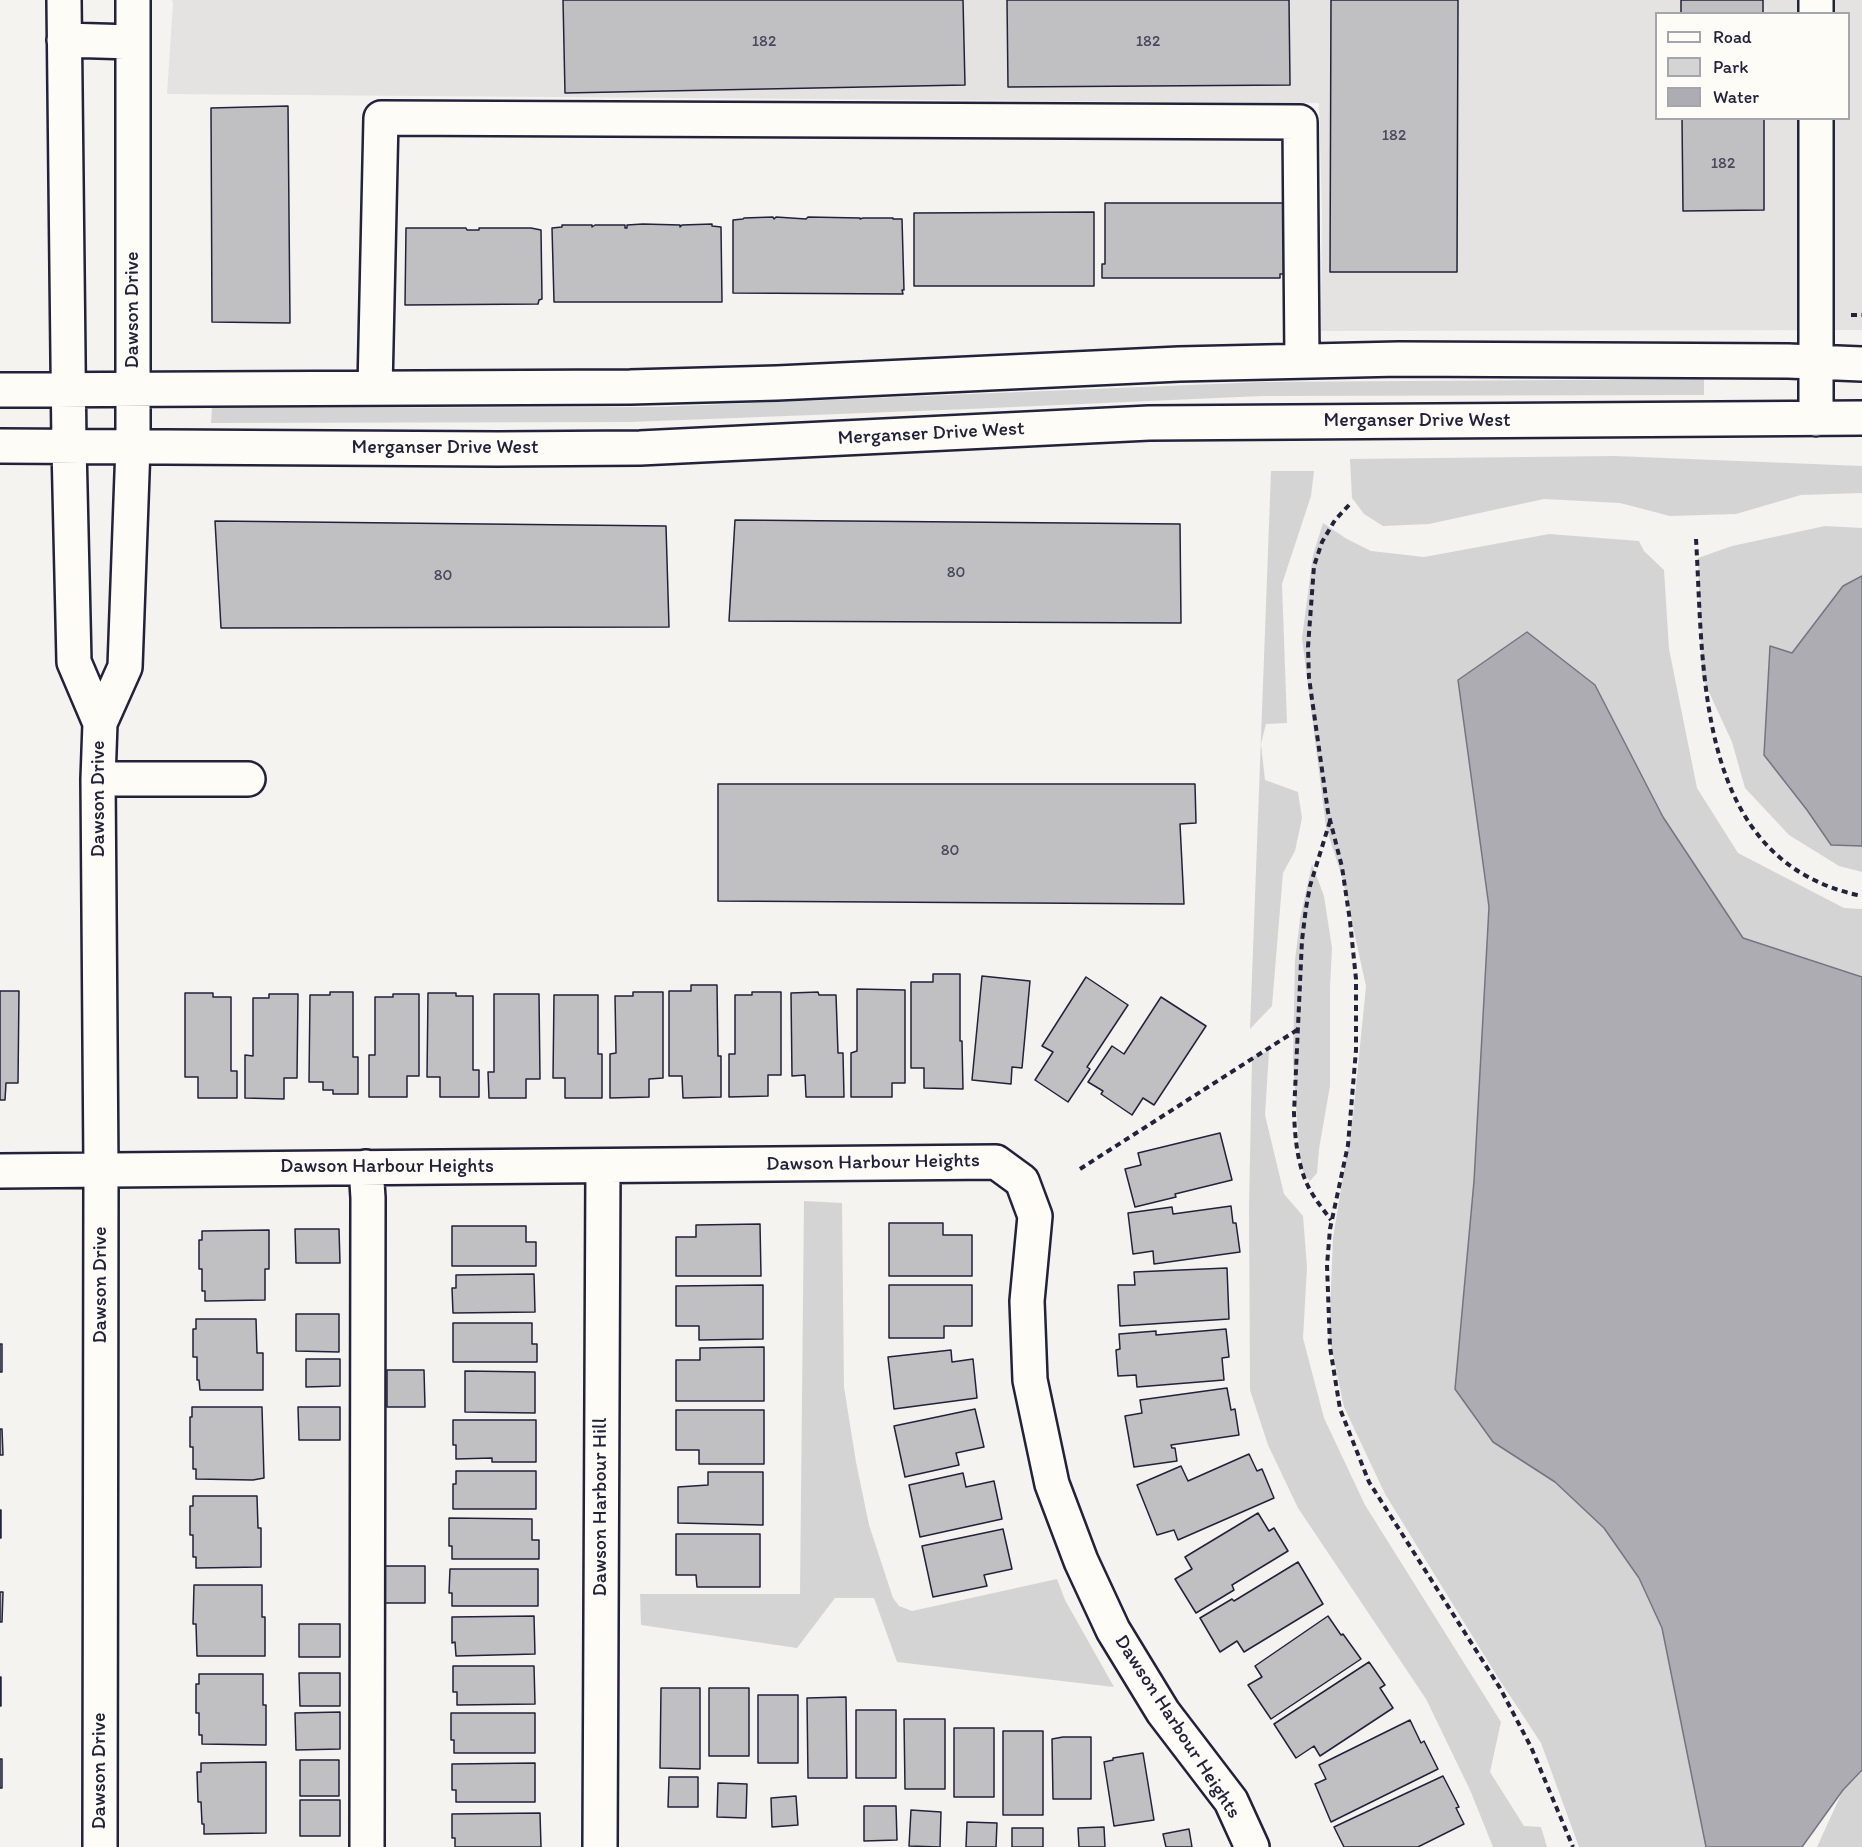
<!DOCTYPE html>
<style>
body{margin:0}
#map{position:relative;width:1862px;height:1847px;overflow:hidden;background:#f4f3ef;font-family:Itim,sans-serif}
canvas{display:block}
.legend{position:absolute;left:1655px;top:12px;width:195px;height:108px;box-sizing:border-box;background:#fdfcf7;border:2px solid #a5a5ac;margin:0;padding:8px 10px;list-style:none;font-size:18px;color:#22223b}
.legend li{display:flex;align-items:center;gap:12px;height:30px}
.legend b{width:30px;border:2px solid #a5a5ac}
</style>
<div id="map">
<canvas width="1862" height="1847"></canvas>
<ul class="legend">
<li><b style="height:8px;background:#fdfcf7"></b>Road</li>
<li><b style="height:16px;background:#d5d4d5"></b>Park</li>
<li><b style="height:16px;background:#acacb2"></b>Water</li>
</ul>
</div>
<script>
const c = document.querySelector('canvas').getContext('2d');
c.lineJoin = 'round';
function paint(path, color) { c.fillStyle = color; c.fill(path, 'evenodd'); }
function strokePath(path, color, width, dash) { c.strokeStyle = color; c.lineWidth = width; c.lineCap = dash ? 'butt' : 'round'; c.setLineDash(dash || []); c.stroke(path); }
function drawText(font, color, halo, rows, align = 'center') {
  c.font = font + ' Itim,sans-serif'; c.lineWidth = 5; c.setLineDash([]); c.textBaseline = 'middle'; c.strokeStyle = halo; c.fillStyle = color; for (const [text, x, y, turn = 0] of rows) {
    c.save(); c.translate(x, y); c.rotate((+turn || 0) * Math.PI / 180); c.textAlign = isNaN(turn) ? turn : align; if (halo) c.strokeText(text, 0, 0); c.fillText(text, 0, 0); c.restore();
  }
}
paint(new Path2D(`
 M172,0H1862V330L1321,331L1322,211L1319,103L167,94L173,3ZM1656,14H1848V118H1656Z`), '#e4e3e2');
paint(new Path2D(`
 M1704,379V395L1262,396L969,409L630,422L211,423L212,408L655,407L1263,382Z
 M1615,456L1862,466V493L1801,495L1736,514L1670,516L1620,503L1544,499L1429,524L1383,526L1364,514L1352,498L1350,459Z
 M1271,471H1314L1311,496L1282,584L1287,723L1266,724L1261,744L1265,780L1298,792L1302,818L1295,851L1283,873L1272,1006L1250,1029Z
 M1323,523L1347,539L1371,551L1424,557L1549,534L1639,541L1644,551L1664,570L1669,649L1697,788L1738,853L1844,908L1862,909V977L1743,938L1663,817L1458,680L1489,907L1474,1181L1455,1389L1493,1442L1555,1482L1604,1528L1639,1578L1662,1628L1706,1847H1579L1541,1743L1497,1676L1385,1494L1344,1407L1329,1336L1333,1238L1353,1116L1366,986L1342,877L1326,827L1302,638L1313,555Z
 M1825,526L1862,528V576L1843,586L1792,654L1770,647L1764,755L1807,810L1830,845L1862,846V872L1839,866L1789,835L1745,788L1732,742L1702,677L1698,558L1732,546Z
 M1312,864L1324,896L1332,948L1330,987V1086L1319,1149L1317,1173L1310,1181L1303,1172L1299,1150L1293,1061L1295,960L1300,919Z
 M1269,1051L1265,1115L1284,1194L1303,1216L1307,1267L1303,1338L1324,1418L1365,1505L1501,1722L1490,1772L1524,1826L1541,1827L1547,1847H1493L1470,1790L1426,1699L1298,1508L1268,1445L1250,1390L1249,1207L1252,1057Z
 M804,1201L842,1203L844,1387L856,1462L869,1525L893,1598L899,1606L912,1611L1057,1579L1065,1600L1114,1687L897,1662L874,1598H835L797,1648L641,1625L640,1594H800Z
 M1862,1770V1847H1817L1843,1790Z`), '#d5d4d5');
const water = new Path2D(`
 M1862,576V846L1831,845L1807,810L1764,755L1770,646L1792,653L1843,586Z
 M1527,632L1595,685L1663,817L1743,938L1862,977V1770L1843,1790L1802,1847H1706L1662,1628L1639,1578L1604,1528L1555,1482L1493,1442L1455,1389L1474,1181L1489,907L1458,680Z`);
paint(water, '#acacb2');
strokePath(water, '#757582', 1.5);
const building = new Path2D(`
 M563,0H963L965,85L565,93Z
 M1007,0H1289L1290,85L1008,87Z
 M1331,0H1458L1457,272H1330Z
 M1681,0H1763V14H1681Z
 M288,106L290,323L212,322L211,108Z
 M1682,118H1764V210L1683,211Z
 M1105,203H1284V274H1280V278H1102V264H1105Z
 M1094,212V286H914V213Z
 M773,217L774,219L776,217L806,219L808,217L860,218V219L863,218H893V219H902L904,290H902L903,294L733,293V220L743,219L744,218Z
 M643,224L680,225V227L682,225L712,224V226L721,227L722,302H554L552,228L562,227V225H592V227L595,225H625V228H627V225Z
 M406,228H466L467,230H479V228H531L541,230L542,299L539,300L538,304L405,305Z
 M735,520L1180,524L1181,623L729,621Z
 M215,521L666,526L669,627L221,628Z
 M718,784H1195L1196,823L1180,824L1184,904L718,901Z
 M933,974H960V1041H962L963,1089L924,1088V1068H911V982H933Z
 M982,976L1030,981L1022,1068L1012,1067L1011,1084L972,1080Z
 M1086,977L1128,1005L1087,1067L1090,1069L1068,1102L1035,1080L1053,1052L1042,1046Z
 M691,985H717L718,1056H721V1097L683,1098L682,1076H669V991H691Z
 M857,989L905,990V1083H892V1097H851V1053L857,1051Z
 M0,991H19L18,1083H6L5,1100H0Z
 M330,992H353V1057H358V1094H333V1090H323V1082H309L310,995H330Z
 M633,992H663V1078L649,1079V1097L610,1098V1054L616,1053L615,996H633Z
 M752,992H781V1075H768V1096L729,1097V1054H735V995H752Z
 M818,992L819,995H836L838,1053H843L844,1097H806L805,1075L792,1076L791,993Z
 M185,993H213V997H231V1071H237V1098H198V1077H185Z
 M428,993H456V996H473V1070H479V1097H440V1077H427Z
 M269,994H298L297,1078H284V1099L245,1098V1055L253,1056V998H269Z
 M393,994H419V1076H407V1097H369V1055H375V997H393Z
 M494,994H539L540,1079H526V1098H489L488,1072H494Z
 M554,995H598V1054H602V1098H565V1078H553Z
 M1161,997L1206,1026L1154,1105L1143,1098L1132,1115L1101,1094L1103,1091L1088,1082L1112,1046L1124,1054Z
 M1220,1133L1232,1180L1175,1194L1176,1197L1135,1207L1125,1169L1141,1165L1138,1153Z
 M1231,1206L1233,1223H1236L1240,1252L1154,1264L1153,1251L1133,1254L1128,1213L1172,1207L1173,1214Z
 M889,1223H943V1235H972V1276H889Z
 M760,1224L761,1276H676V1237H696V1225Z
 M452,1226H526V1242H536V1266H452Z
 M295,1229H339L340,1263H296Z
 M269,1230V1269H265V1300L205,1301V1291H202V1269H199V1240H202V1231Z
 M1227,1268L1229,1319L1120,1326L1118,1285H1135L1134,1272Z
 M534,1274L535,1312L453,1313L452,1288H456V1275Z
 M763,1285V1339L699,1340V1326H676V1286Z
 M889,1285H972V1326H944V1338H889Z
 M296,1314H339V1352L296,1351Z
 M196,1319H256L257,1353H263V1390H200L199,1380H197V1357H193V1329H196Z
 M453,1323H532V1344H537V1362H453Z
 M1226,1329L1229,1357L1222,1358L1224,1380L1137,1387L1136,1375L1118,1376L1116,1350L1120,1349L1119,1334L1156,1331V1335Z
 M0,1344H2V1372H0Z
 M764,1347V1401H676V1360H700V1348Z
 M951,1350L952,1362L973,1359L977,1398L894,1409L888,1357Z
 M306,1359H340V1386L306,1387Z
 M387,1370H424L425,1407H387Z
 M465,1371L535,1372V1413L465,1412Z
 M1227,1388L1231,1410L1235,1409L1239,1435L1171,1445L1172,1448H1175L1177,1461L1134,1467L1125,1416L1142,1413L1140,1400Z
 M192,1407H262L264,1478L253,1480L196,1479V1469H193V1447H190V1417H192Z
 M298,1407H340V1440H299Z
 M975,1409L984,1447L956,1453L959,1465L905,1477L894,1426Z
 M676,1410H764V1464H699V1450H676Z
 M453,1420H536V1462H492V1458L456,1459V1445H453Z
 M0,1429H2L3,1455H0Z
 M1249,1454L1257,1471L1262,1469L1274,1498L1178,1540L1174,1530L1157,1535L1137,1485L1181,1466L1188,1481Z
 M456,1471H536V1509H453V1484H456Z
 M708,1472H763V1525L678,1523V1487L708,1485Z
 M963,1473L966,1487L994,1481L1002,1519L920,1537L909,1485Z
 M193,1496H257L258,1528H261V1567L196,1568V1557H193V1535H190V1506H193Z
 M0,1510H1V1538H0Z
 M1258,1513L1269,1531L1274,1528L1288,1551L1232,1585L1234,1590L1196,1613L1175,1579L1192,1569L1185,1557Z
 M449,1518L532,1519V1540H539V1559H452V1546H449Z
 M1003,1529L1012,1569L984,1575L987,1586L933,1597L922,1546Z
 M676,1534H760V1587H697L696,1575H676Z
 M1298,1562L1323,1604L1244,1652L1237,1641L1220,1652L1200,1618L1232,1599L1234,1601Z
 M385,1566H425V1603H385Z
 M450,1569H538V1606H452V1593H449Z
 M194,1585H262V1617H265V1656H197L196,1624H193Z
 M0,1592H3L2,1622H0Z
 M534,1616L535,1654L456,1656L455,1642L452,1643V1617Z
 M1328,1616L1341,1635L1343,1634L1361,1659L1271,1719L1248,1685L1262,1677L1255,1666Z
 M299,1624H340V1657H299Z
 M1369,1662L1385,1685L1380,1688L1393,1708L1320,1756L1314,1746L1296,1758L1274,1724Z
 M453,1666H534L535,1704L457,1705V1692H453Z
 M299,1673H340V1706H300Z
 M199,1674H263V1705H266V1745L202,1744V1735H199V1713H196V1684H199Z
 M0,1677H1V1706H0Z
 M661,1688H700V1769L660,1768Z
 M709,1688H749V1756H709Z
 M758,1695H798V1763H758Z
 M846,1697L847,1778H808L807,1698Z
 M856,1710H896V1778H856Z
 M340,1712V1749L296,1750L295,1713Z
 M451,1713H535V1753H454V1740H451Z
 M904,1719H945V1789H905Z
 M1410,1720L1421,1743L1424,1741L1438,1769L1331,1822L1315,1784L1326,1779L1319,1765Z
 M954,1728H994V1797H954Z
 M1003,1731H1043V1815H1003Z
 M1063,1737H1091V1799H1053L1052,1739Z
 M1143,1753L1154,1820L1114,1826L1104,1762L1113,1760V1758Z
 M0,1759H2V1788H0Z
 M300,1760H339V1796H300Z
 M266,1762V1833L204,1834V1824H202L201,1802H198L197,1772H201V1763Z
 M535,1763V1802H456V1790H452V1764Z
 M1443,1776L1459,1807L1456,1808L1464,1824L1418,1847H1344L1334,1827Z
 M669,1777H698V1807H668Z
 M718,1783L747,1784L746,1818L717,1817Z
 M796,1796L798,1825L772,1827L771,1798Z
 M300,1800H340V1836H300Z
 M864,1806H896L897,1840L864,1841Z
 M911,1810L941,1812L940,1847L909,1846Z
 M540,1813L541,1847H455V1838H452V1814Z
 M967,1822L997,1823L996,1847H966Z
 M1104,1827L1105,1847H1079L1078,1828Z
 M1012,1828H1043V1847H1012Z
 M1189,1829L1192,1847H1166L1163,1834Z`);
paint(building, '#c0bfc2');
strokePath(building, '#22223b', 1.5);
const minor = new Path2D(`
 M64,0L69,446L74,662L100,723
 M1816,14V0
 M64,40L133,42
 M375,388L381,118L1300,122L1302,361
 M0,390L630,387L777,383L1179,364L1399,359L1788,361L1862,364
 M1816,419V118
 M0,446L498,449L640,448L1149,423L1862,418
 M98,779H248
 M366,1167L368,1198L367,1847
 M0,1171L996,1162L1022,1181L1035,1216L1027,1301L1030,1380L1052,1484L1081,1561L1113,1630L1163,1712L1231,1801L1252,1847
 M100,1847L101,1169L98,779L100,723L125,667L133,446V0
 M600,1847L603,1166`);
strokePath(minor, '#22223b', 38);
strokePath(new Path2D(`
 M1851,315H1862
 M1349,505L1335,520L1322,542L1314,566L1308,647L1309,678L1328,812L1342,867L1350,921L1356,979V1050L1348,1145L1330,1229L1327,1265L1330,1347L1340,1409L1369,1482L1500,1688L1531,1747L1573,1847
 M1696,539C1704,672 1694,862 1862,896
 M1330,821L1310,886L1306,908L1302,940L1294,1113C1295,1137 1297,1162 1307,1184C1313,1197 1323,1209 1331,1220
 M1080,1169L1297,1030`), '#22223b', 4, [6, 4.5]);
strokePath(minor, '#fdfcf7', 33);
drawText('16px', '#4a495d', null, [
 ["182",764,42],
 ["182",1148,42],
 ["182",1394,136],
 ["182",1723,164],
 ["80",956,573],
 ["80",443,576],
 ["80",950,851]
]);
drawText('20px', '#22223b', '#fdfcf7', [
 ["Dawson Drive",133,310,-90],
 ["Merganser Drive West",1417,421],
 ["Merganser Drive West",931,434,-3],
 ["Merganser Drive West",445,448],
 ["Dawson Drive",99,799,-90],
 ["Dawson Harbour Heights",873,1163,-1],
 ["Dawson Harbour Heights",387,1167],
 ["Dawson Drive",101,1285,-90],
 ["Dawson Harbour Hill",601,1507,-90],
 ["Dawson Harbour Heights",1177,1727,57],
 ["Dawson Drive",100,1771,-90]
]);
</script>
